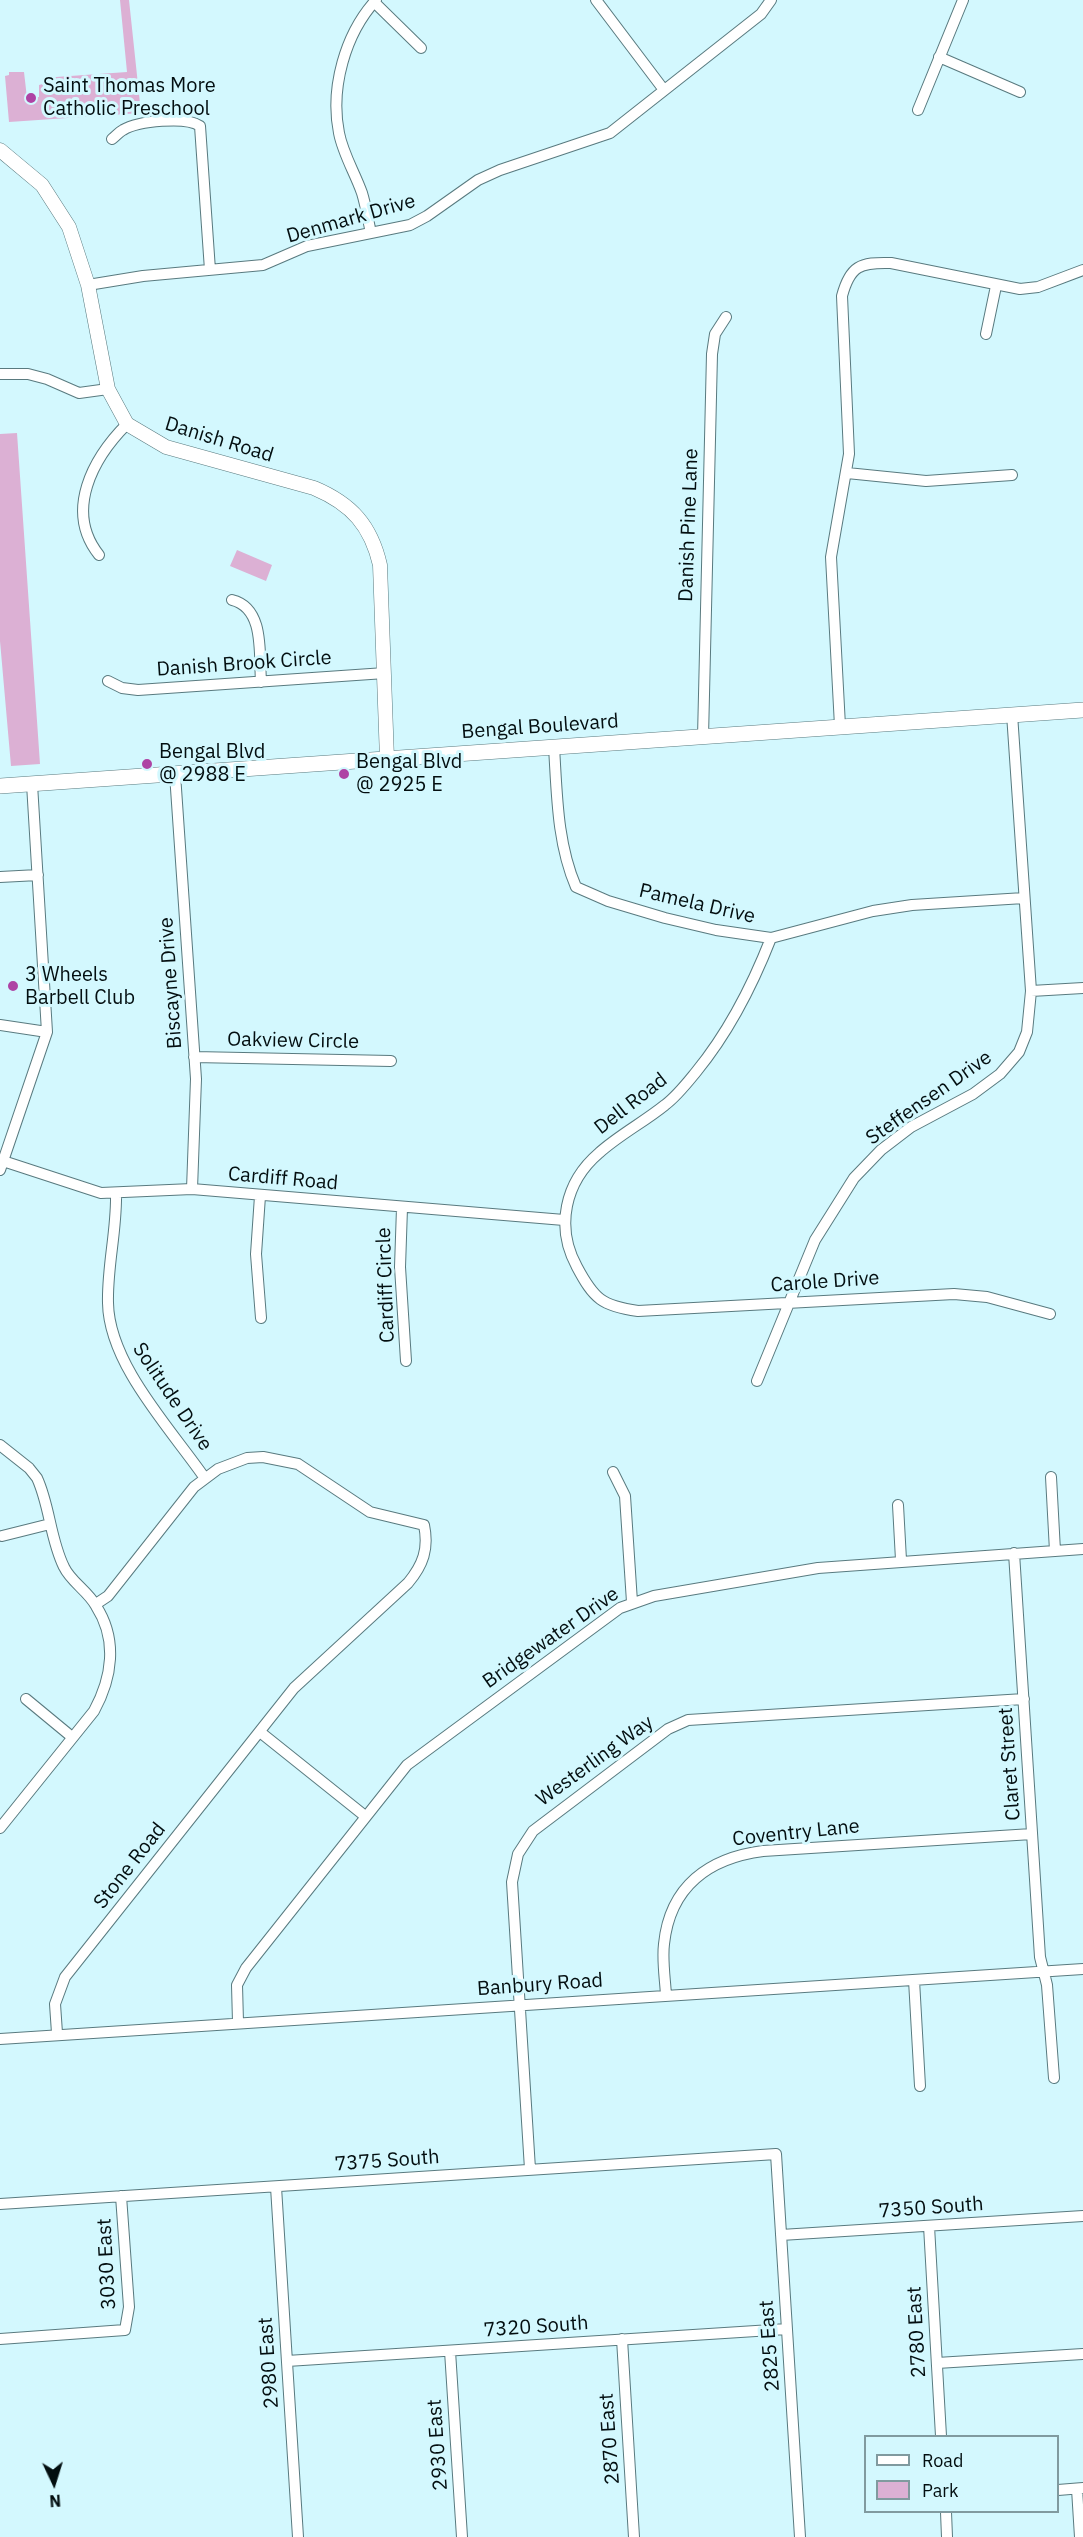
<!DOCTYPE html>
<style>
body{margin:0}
#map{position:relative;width:1083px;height:2537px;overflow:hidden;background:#d3f8fe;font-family:"IBM Plex Sans",sans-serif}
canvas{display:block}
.legend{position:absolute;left:864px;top:2435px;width:195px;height:78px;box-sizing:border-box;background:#d3f8fe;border:2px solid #809a9f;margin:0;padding:8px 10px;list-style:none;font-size:18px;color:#030e10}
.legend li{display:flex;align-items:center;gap:12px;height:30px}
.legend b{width:30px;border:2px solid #809a9f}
.north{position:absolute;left:24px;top:2453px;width:60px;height:60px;-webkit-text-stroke:4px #d3f8fe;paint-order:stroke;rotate:176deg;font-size:16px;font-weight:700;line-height:24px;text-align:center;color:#030e10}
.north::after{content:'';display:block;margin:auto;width:21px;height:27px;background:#030e10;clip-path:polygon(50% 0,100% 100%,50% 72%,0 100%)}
</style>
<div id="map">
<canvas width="1083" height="2537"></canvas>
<ul class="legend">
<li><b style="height:8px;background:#fff"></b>Road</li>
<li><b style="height:16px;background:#dcb0d4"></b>Park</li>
</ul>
<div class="north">N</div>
</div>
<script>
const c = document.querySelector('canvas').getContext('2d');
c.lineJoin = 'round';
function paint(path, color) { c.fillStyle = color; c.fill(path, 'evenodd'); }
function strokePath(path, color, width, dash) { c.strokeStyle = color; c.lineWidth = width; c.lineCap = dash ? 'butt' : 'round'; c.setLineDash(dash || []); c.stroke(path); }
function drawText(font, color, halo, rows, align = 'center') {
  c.font = font + ' "IBM Plex Sans",sans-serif'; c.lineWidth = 6; c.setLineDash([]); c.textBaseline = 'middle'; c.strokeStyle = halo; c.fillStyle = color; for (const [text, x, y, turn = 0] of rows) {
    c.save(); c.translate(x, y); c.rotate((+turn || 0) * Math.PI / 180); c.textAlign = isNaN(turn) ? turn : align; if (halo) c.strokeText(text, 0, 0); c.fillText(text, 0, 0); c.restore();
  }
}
paint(new Path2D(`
 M120,0H129L141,113L9,122L5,76L9,75V72H24L27,98L39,97V85L43,84L42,78L127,72Z
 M17,433L40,764L11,766L0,641V434Z
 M237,550L272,565L266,581L230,566Z`), '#dcb0d4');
const minor = new Path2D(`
 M596,0L664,90
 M374,2L421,48
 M939,57L1020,92
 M918,110L963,0
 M112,139C116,136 119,132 123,130C138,121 186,116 200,126L210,270
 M371,233C368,220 366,206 362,193C355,173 343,154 339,133C330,88 345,34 376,0
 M88,285L143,276L263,265L307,246L410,225L427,216L478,180L500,170L610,133L761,14L771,0
 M986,334L996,286
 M0,374H28L47,379L79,393L108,389
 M847,473L926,481L1012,475
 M99,555C64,511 93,458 127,424
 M232,600C265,608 259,654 261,682
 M108,681L122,688L138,690L385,673
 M840,726L831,557L849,454L842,296C850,266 860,262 891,263L1020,289L1038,287L1083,270
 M703,737L712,354L715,334L726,317
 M554,747C557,794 557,843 576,887L608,901L665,918L716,930L771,938L873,911L912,905L1024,898
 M175,774L196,1079L192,1189
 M0,877L38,875
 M771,938C753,984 728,1033 696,1072C687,1083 677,1096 665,1105C644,1122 619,1135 599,1153C565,1182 555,1227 577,1267C594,1299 602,1306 638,1311L954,1294L987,1297L1050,1314
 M1031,991L1083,988
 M0,1025L47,1032
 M194,1057L391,1061
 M3,1161L101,1193L192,1189L564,1220
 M0,1170L47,1032L32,784
 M116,1193C117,1230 107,1266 108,1303C109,1364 170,1428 204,1477
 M260,1196L256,1254L261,1318
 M402,1208L400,1267L406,1361
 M757,1381L815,1240L854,1178L881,1150L911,1127L973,1094L1000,1074L1019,1052L1027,1032L1031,991L1012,714
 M0,1445L29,1468L37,1478C50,1506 50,1539 64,1567C71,1582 88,1591 96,1606C118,1640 112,1678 94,1711L0,1828
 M613,1472L625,1496L632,1602
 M1051,1477L1055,1551
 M898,1505L901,1560
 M2,1536L50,1524
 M1014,1553L1040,1957L1047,1985L1054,2078
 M26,1699L72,1737
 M260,1732L365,1816
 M914,1980L920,2086
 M666,1995C665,1978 662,1960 664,1944C670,1886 709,1858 763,1851L1032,1834
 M238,2022L237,1985L246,1968L407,1765L620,1608L654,1596L818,1568L1083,1549
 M57,2033L55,2004L65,1977L294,1688L408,1583C423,1565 429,1549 424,1525L370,1512L298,1464L263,1457L247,1458L218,1469L194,1487L108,1596L96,1604
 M0,2039L1083,1969
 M530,2169L512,1882L518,1854L533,1831L668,1729L688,1720L1024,1699
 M276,2187L298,2537
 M0,2204L776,2154L800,2537
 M929,2226L941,2436
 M781,2235L1083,2216
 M0,2339L125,2330L129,2307L121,2196
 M622,2339L634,2537
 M450,2351L462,2537
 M287,2361L787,2329
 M937,2363L1083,2354
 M1077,2489L1080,2537
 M1058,2490L1083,2488
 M946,2512L947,2537`);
const tertiary = new Path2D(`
 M0,150L42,185L69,227L88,285L108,389L127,424L166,447L314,488C352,504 371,526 380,565L387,759`);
const secondary = new Path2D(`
 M0,786L1083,710`);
strokePath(minor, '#597a7f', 12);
strokePath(tertiary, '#597a7f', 15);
strokePath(secondary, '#597a7f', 16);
strokePath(minor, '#fff', 10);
strokePath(tertiary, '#fff', 14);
strokePath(secondary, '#fff', 15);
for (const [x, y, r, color] of [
 [31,98,6,"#ae43a4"],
 [147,764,6,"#ae43a4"],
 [344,774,6,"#ae43a4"],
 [13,986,6,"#ae43a4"]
]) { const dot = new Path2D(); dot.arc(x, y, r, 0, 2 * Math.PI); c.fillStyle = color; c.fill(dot); strokePath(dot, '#d3f8fe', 2); }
drawText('20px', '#030e10', '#d3f8fe', [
 ["Saint Thomas More",43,86],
 ["Catholic Preschool",43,109],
 ["Bengal Blvd",159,752],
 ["@ 2988 E",159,775],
 ["Bengal Blvd",356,762],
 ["@ 2925 E",356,785],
 ["3 Wheels",25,975],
 ["Barbell Club",25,998]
], 'left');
drawText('20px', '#030e10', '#d3f8fe', [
 ["Denmark Drive",351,219,-16],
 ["Danish Road",219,440,17],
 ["Danish Pine Lane",689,525,-88],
 ["Danish Brook Circle",244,664,-4],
 ["Bengal Boulevard",540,727,-4],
 ["Pamela Drive",697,904,13],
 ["Biscayne Drive",171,983,-94],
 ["Oakview Circle",293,1041,1],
 ["Steffensen Drive",929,1098,-35],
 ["Dell Road",631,1104,-38],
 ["Cardiff Road",283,1179,5],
 ["Carole Drive",825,1282,-4],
 ["Cardiff Circle",386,1285,-92],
 ["Solitude Drive",172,1397,56],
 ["Bridgewater Drive",551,1638,-35],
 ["Westerling Way",595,1761,-36],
 ["Claret Street",1010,1764,-94],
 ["Coventry Lane",796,1833,-6],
 ["Stone Road",130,1866,-52],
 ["Banbury Road",540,1985,-4],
 ["7375 South",387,2161,-4],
 ["7350 South",931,2208,-4],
 ["3030 East",107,2264,-93],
 ["7320 South",536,2327,-4],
 ["2780 East",917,2332,-93],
 ["2825 East",770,2346,-94],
 ["2980 East",269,2363,-94],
 ["2870 East",610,2439,-94],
 ["2930 East",438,2445,-94]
]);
</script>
